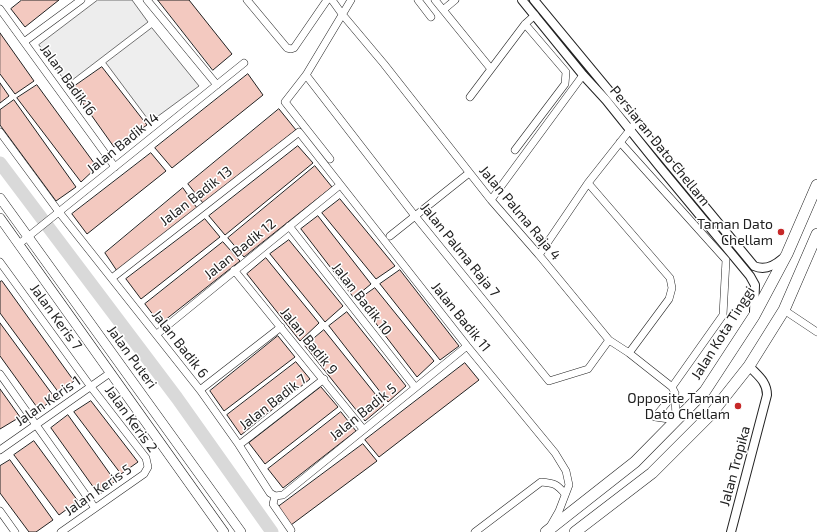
<!DOCTYPE html>
<style>
body{margin:0}
canvas{display:block;background:#fff}
</style>
<canvas width="817" height="532"></canvas>
<script>
const c = document.querySelector('canvas').getContext('2d');
c.lineJoin = 'round';
function paint(path, color) { c.fillStyle = color; c.fill(path, 'evenodd'); }
function strokePath(path, color, width, dash) { c.strokeStyle = color; c.lineWidth = width; c.lineCap = dash ? 'butt' : 'round'; c.setLineDash(dash || []); c.stroke(path); }
function drawText(font, color, halo, rows, align = 'center') {
  c.font = font + ' "Exo 2",sans-serif'; c.lineWidth = 3; c.setLineDash([]); c.textBaseline = 'middle'; c.strokeStyle = halo; c.fillStyle = color; for (const [text, x, y, turn = 0] of rows) {
    c.save(); c.translate(x, y); c.rotate((+turn || 0) * Math.PI / 180); c.textAlign = isNaN(turn) ? turn : align; if (halo) c.strokeText(text, 0, 0); c.fillText(text, 0, 0); c.restore();
  }
}
const green = new Path2D(`
 M152,28L199,86L150,122L106,63Z`);
paint(green, '#eee');
strokePath(green, '#6f6f6f', 1);
const parking = new Path2D(`
 M98,0H132L148,22L67,84L39,45Z`);
paint(parking, '#ededed');
strokePath(parking, '#6f6f6f', 1);
strokePath(new Path2D(`
 M0,163L177,398L272,532`), '#d9d9d9', 13);
const building = new Path2D(`
 M22,0H59L25,27L11,9Z
 M158,0H189L232,54L213,70Z
 M0,33L34,81L15,94L0,74Z
 M102,67L147,125L114,147L72,88Z
 M248,74L263,95L172,168L155,148Z
 M0,83L9,96L0,103Z
 M37,85L97,167L81,182L17,98Z
 M14,100L76,187L56,201L0,125V110Z
 M279,109L296,130L203,203L188,184Z
 M298,146L313,163L225,235L209,216Z
 M151,153L166,171L87,234L72,214Z
 M315,166L332,187L244,257L228,238Z
 M183,188L197,208L117,271L105,253Z
 M340,199L395,266L376,279L322,213Z
 M318,216L371,284L354,298L301,229Z
 M205,219L220,237L141,299L126,279Z
 M289,240L343,306L325,322L270,254Z
 M223,242L240,261L160,324L145,304Z
 M266,258L319,323L300,341L247,274Z
 M400,270L459,346L440,360L380,284Z
 M2,281L74,381L59,393L0,313V282Z
 M375,288L434,361L417,377L358,300Z
 M347,312L406,386L388,402L329,326Z
 M0,323L55,398L39,410L0,356Z
 M324,330L384,405L365,421L305,346Z
 M278,336L295,357L224,411L210,391Z
 M296,362L310,379L241,435L227,415Z
 M465,363L479,380L379,457L365,440Z
 M321,387L338,407L265,464L249,443Z
 M0,389L20,417L0,429Z
 M91,401L138,462L121,474L74,412Z
 M341,412L356,431L283,488L268,469Z
 M68,415L115,481L99,495L51,428Z
 M34,441L78,501L59,515L14,455Z
 M363,444L377,461L291,525L278,507Z
 M10,460L53,520L36,532H29L0,493V466Z`);
paint(building, '#f3c9c0');
strokePath(building, '#222', 1);
const minor = new Path2D(`
 M147,0L217,85
 M247,0L287,48L291,49L294,48L327,0
 M332,0L342,14L384,64L491,200L539,255L609,340L629,353L672,387L675,393L676,420L655,417
 M418,0L431,17
 M435,0L491,69
 M0,9L115,167
 M443,10L455,0
 M24,42L81,0
 M306,75L415,216L549,381L588,369L609,340
 M470,97L525,24L535,15
 M0,132L59,212L200,390L239,445L270,493L275,496
 M620,142L726,260L723,315L672,387
 M515,150L565,84L566,72L525,24
 M330,159L285,102L306,75L351,0
 M588,183L670,278L672,288L669,299L629,353
 M491,200L583,75
 M289,226L415,387
 M390,236L469,173
 M19,244L244,63
 M539,255L588,183L633,126
 M0,262L91,387L146,458L148,467L144,474L61,532
 M234,270L363,429
 M112,278L299,132L467,346L555,453L566,471L569,485L559,511L551,525
 M784,310L817,332
 M157,334L340,185
 M0,374L95,508
 M200,390L281,327
 M655,417L675,393
 M239,445L324,379
 M0,450L110,373
 M275,496L283,495L467,346
 M275,496L273,504L291,530
 M0,511L15,532
 M475,532L541,482C554,483 557,484 565,494`);
const tertiary = new Path2D(`
 M522,0L583,75L606,100L659,166L750,276L755,285L754,312
 M534,0L754,266C765,271 774,266 782,259
 M731,532L767,395C767,381 757,375 749,366`);
const secondary = new Path2D(`
 M0,198L241,532
 M0,218L224,532`);
const trunk = new Path2D(`
 M546,532L635,462L705,391L754,316L787,254L817,185
 M575,532L652,473L711,414L749,366L784,310L817,234`);
strokePath(minor, '#222', 8);
strokePath(tertiary, '#222', 10);
strokePath(secondary, '#222', 10);
strokePath(trunk, '#222', 12);
strokePath(minor, '#fff', 7);
strokePath(tertiary, '#fff', 8);
strokePath(secondary, '#fff', 9);
strokePath(trunk, '#fff', 11);
for (const [x, y, r, color] of [
 [781,232,4,"#c62828"],
 [738,406,4,"#c62828"]
]) { const dot = new Path2D(); dot.arc(x, y, r, 0, 2 * Math.PI); c.fillStyle = color; c.fill(dot); strokePath(dot, '#fff', 1.5); }
drawText('14px', '#222', '#fff', [
 ["Jalan Badik16",68,80,54],
 ["Jalan Badik 14",123,143,-39],
 ["Persiaran Dato Chellam",660,146,51],
 ["Jalan Badik 13",196,196,-38],
 ["Jalan Palma Raja 4",520,213,50],
 ["Jalan Badik 12",240,249,-39],
 ["Jalan Palma Raja 7",460,250,51],
 ["Jalan Badik 10",362,299,52],
 ["Jalan Keris 7",56,317,54],
 ["Jalan Badik 11",461,317,51],
 ["Jalan Kota Tinggi",723,333,-58],
 ["Jalan Badik 9",309,341,51],
 ["Jalan Badik 6",180,344,52],
 ["Jalan Puteri",132,357,54],
 ["Jalan Keris 1",48,401,-35],
 ["Jalan Badik 7",273,402,-38],
 ["Jalan Badik 5",363,412,-39],
 ["Jalan Keris 2",131,419,54],
 ["Jalan Tropika",735,466,-75],
 ["Jalan Keris 5",98,490,-35]
]);
drawText('14px', '#222', '#fff', [
 ["Taman Dato",773,224],
 ["Chellam",773,240],
 ["Opposite Taman",730,398],
 ["Dato Chellam",730,414]
], 'right');
</script>
